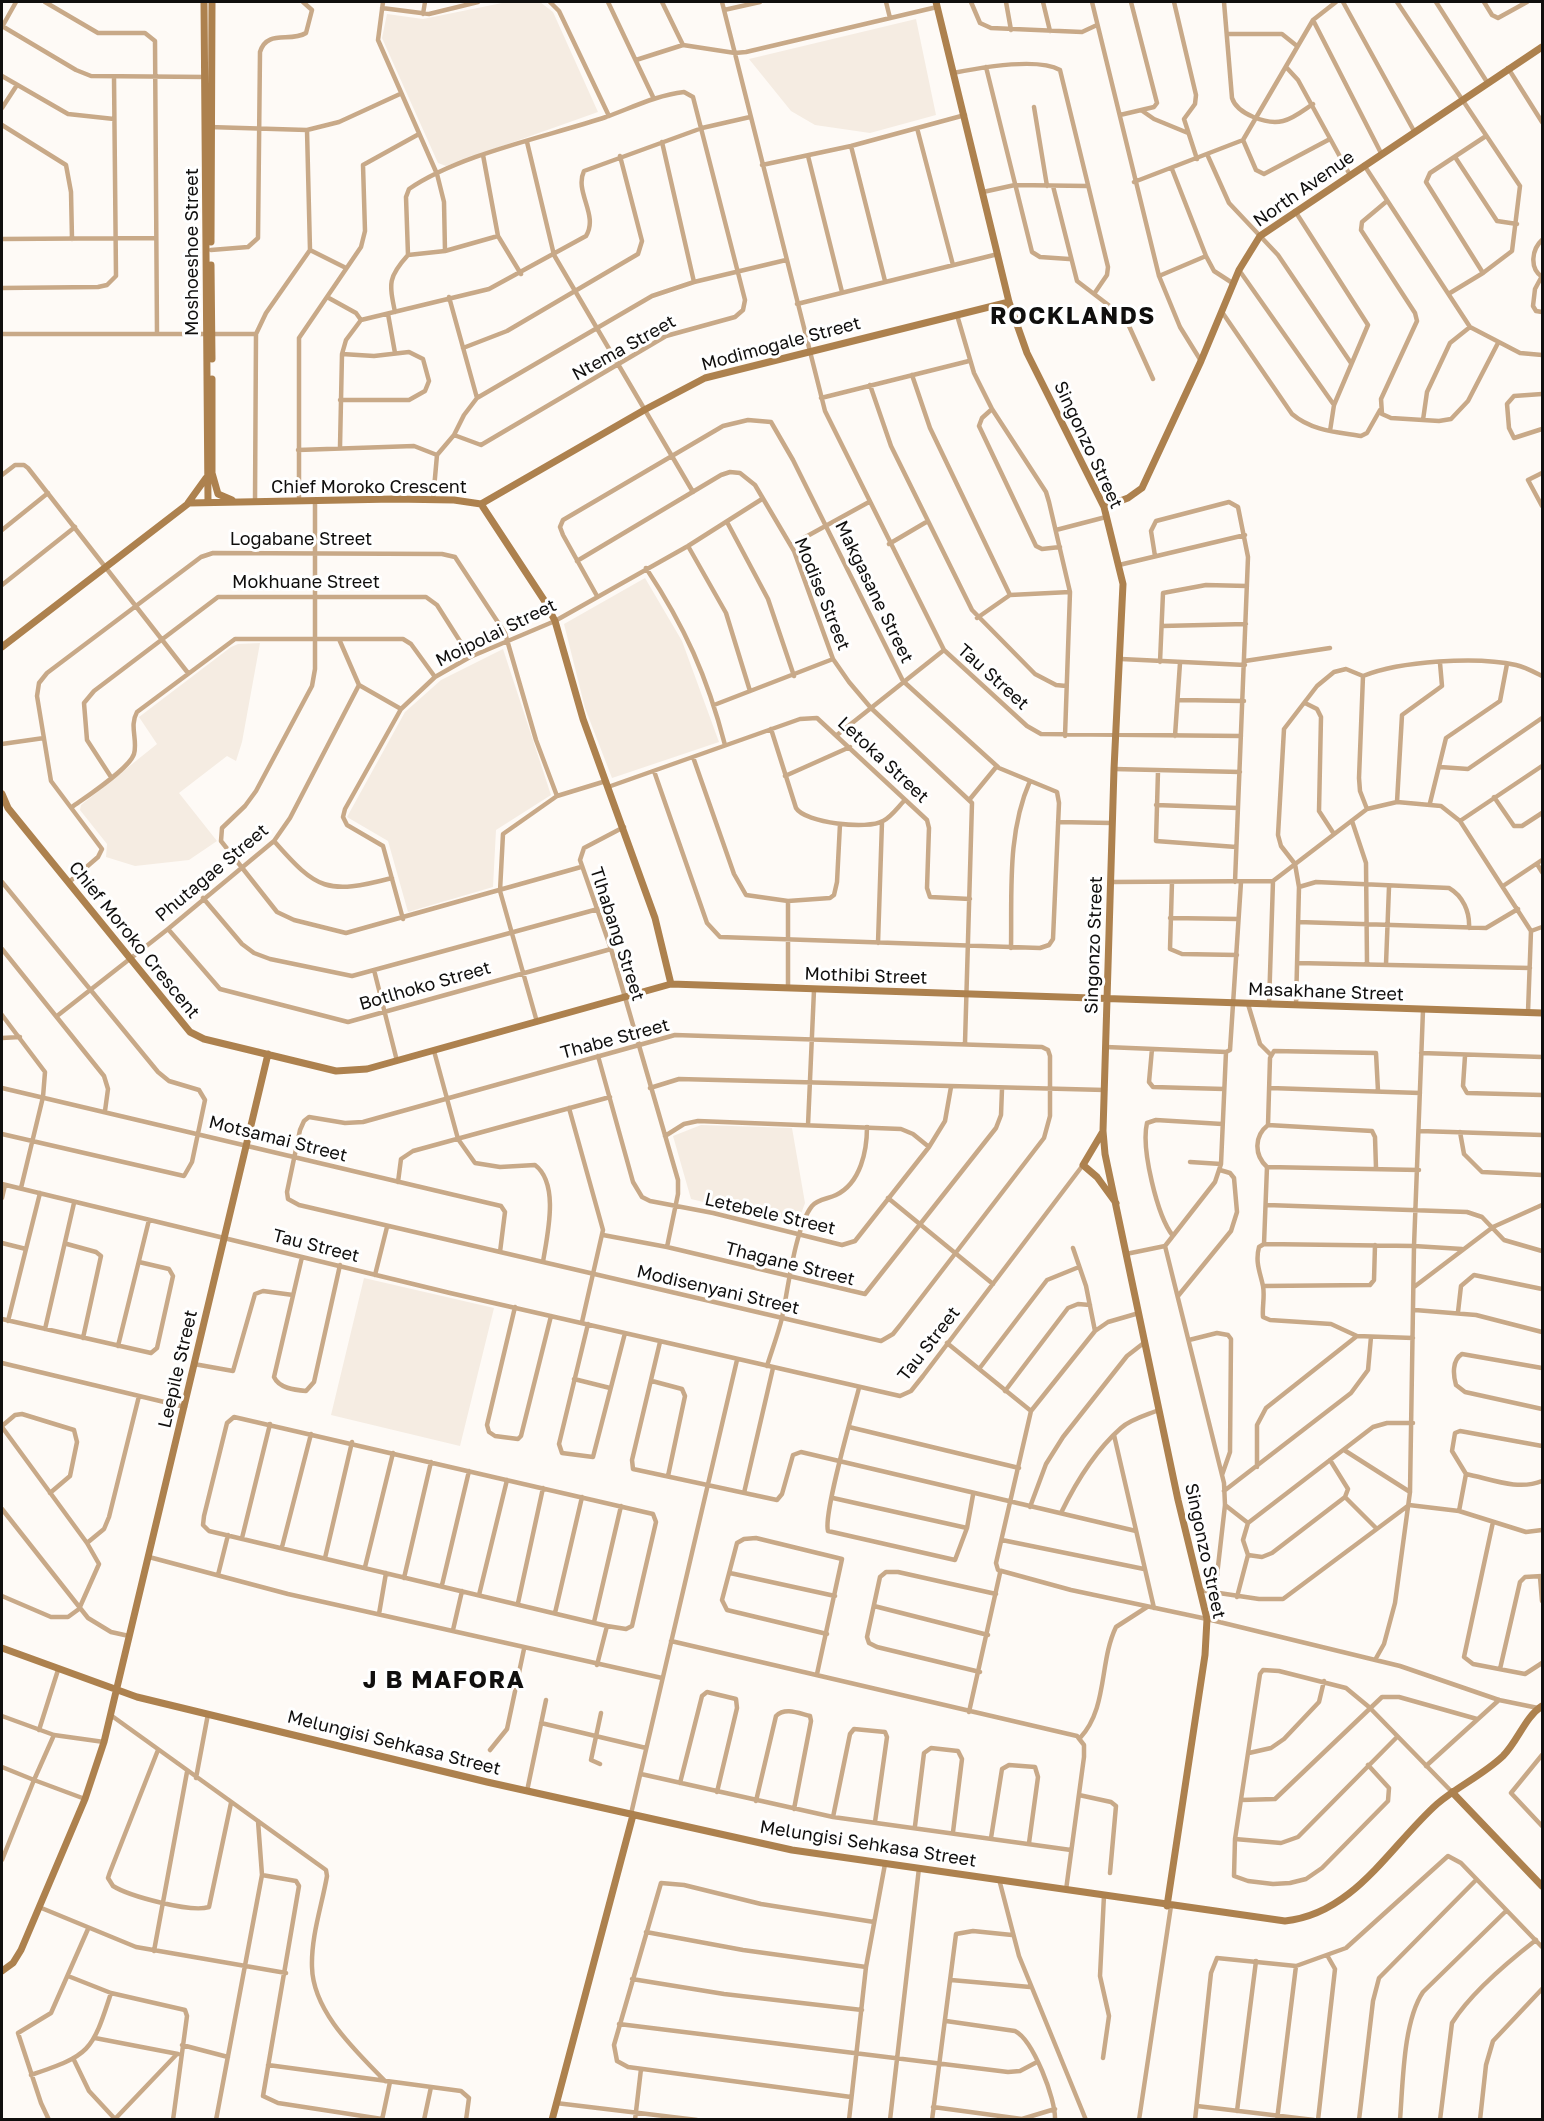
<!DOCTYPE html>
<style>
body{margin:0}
#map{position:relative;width:1544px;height:2121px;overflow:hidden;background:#fefaf6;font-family:"Golos Text",sans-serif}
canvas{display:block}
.frame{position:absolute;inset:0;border:3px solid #100f0e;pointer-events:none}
</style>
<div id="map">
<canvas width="1544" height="2121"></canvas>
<div class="frame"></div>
</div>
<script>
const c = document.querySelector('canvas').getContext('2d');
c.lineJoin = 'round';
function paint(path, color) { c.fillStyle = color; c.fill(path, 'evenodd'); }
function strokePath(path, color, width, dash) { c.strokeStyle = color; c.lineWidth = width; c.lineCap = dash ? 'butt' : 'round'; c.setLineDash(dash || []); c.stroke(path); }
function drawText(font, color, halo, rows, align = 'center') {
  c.font = font + ' "Golos Text",sans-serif'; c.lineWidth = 6; c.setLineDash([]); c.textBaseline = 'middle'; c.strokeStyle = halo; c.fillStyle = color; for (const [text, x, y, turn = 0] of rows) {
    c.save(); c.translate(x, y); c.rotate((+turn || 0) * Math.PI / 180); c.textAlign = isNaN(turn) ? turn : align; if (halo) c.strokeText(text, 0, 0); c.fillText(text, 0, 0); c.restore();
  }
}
paint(new Path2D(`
 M507,2H540L553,12L598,112L446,166L438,163L382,38L387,14L423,19Z
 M916,19L936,115L870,133L815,125L791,111L749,59Z
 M645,578L682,641L719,742L612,778L585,708L564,624Z
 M260,643L242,742L236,761L227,756L179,793L217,841L189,860L135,866L106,857L107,844L80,810L81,805L157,744L139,717L231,647L238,644Z
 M503,649L551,795L496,830L493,887L408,912L388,841L347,817L405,712L441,680Z
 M701,1125L792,1128L805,1203L797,1225L691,1199L673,1136Z
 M364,1278L494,1308L460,1446L331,1415Z`), '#f5ece2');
strokePath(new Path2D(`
 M45,2L98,33H145L155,41L157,334
 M383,2L378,40L437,174L444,202L445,251
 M550,2L559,11L609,116
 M608,2L654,99
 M662,2L683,45
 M722,2L825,411L944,650L1027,726L1041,734L1241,736
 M886,2L890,18
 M971,2L980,23L991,28L1082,32L1097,25
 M1006,2L1011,30
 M1043,2L1050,31
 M1092,2L1159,276L1180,327L1201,361
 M1174,2L1196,95L1195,104L1184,119L1197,159
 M1224,2L1232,98C1237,114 1267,125 1283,121C1293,119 1304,110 1313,104
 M1343,2L1414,131
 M1397,2L1520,186L1512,251L1483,273L1450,293
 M1436,2L1487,82
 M1484,2L1492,15L1498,18L1527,2
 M382,8L429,14L478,2
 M724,10L760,2
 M423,14L425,2
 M1313,20L1381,153
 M2,26L76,70L91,76L206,77
 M2,27L16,2
 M1227,34H1282L1297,46
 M636,60L683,45L735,53L746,52L937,7
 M986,67L1032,252L1040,257L1069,259
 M1286,67L1298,80L1350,175
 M1508,68L1542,122
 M953,73C978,68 1037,57 1060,70L1108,267L1107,275L1094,294
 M2,76L68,114L114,119
 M1034,107L1047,186
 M2,108L17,85
 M1141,110L1154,119L1188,133
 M1120,115L1154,107L1157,103L1131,2
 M2,125L66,165L71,192L72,239
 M209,127L307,130L339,122L400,94
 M917,128L953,265
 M1243,140L1256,170L1264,174L1330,139
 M527,142L554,255L693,492
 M662,142L694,282
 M851,146L885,281
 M1207,154L1229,203L1278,255L1351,363
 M483,155L498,236L521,274
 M808,156L842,292
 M1455,157L1497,221L1517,224
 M762,165L851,146L965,115
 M1364,165L1470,327L1520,353L1542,355
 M1134,182L1243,140L1313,20L1336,2
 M1053,186L1077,281L1111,307L1129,326L1153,379
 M983,192L1015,185L1087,186
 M1387,201L1362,222L1361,230L1415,313L1417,321L1381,399L1382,414L1391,418L1439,421L1451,419L1468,401L1498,343
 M1295,211L1368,325L1334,405L1330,431
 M2,239L156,238
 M211,250L248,247L258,238L260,52C267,29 290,43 306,33L312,10L303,2
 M310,250L346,268
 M408,255L445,251L498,236
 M1206,256L1214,271L1234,284
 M1239,270L1334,405
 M1483,273L1426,182L1430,173L1486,136
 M1159,276L1206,256L1172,169
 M1542,276L1535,289L1533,306L1536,311L1542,312
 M1542,277C1529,268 1532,249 1542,240
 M2,288L98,287L107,285L116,276L114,77
 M327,297L356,313L361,320
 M449,297L477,398
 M797,304L998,254
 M395,312C389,283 388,277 408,255L406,197L409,189C460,154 546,137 606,117C631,108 657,95 684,92L693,97L745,300L743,310L735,317L666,336L481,445L454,435
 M1222,312L1292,414C1312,431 1337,432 1361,436L1367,433L1380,410
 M388,314L395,353
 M957,315L974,373L992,409L1046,492L1049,502L1070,592L1065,736
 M2,334H256
 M463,348L507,331L638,254L642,241L620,156
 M912,375L930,428L1010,595
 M870,385L891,446L972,610L1035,674L1056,685L1066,686
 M1542,394L1514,396L1507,404L1509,428L1514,438L1542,429
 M821,398L969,361
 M340,400H409L425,391L429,381L423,359L409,352L374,356L342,354
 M992,409L982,418L979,426L1036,546L1042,549L1060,547
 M1423,420L1427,392L1450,343L1470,327
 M340,447L342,354L346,340L361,320L489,289L586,236C599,215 574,192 584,171L702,128L750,117
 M298,450L414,446L437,455
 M1542,473L1528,480L1542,506
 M2,475L15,465H24L28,468L188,673
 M433,500L437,455L454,435L464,415L477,398L652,296L694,282L786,260
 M255,501L256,334L266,313L310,250L307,130
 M299,501V338L361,247L365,231L363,165L419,134
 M315,501V669L312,686L256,791L245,806L222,828L221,841L277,912L294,920L346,933L581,867
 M727,522L768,599L794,676
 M2,530L48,493
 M1056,530L1106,517
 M889,544L928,521
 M791,545L869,502
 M688,546L726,613L750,691
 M1155,556L1151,531L1156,521L1229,502L1238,507L1248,557L1235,882
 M577,561L721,475L730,472L740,473L755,485L794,551L833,659L849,682L871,708L972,803L965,1043
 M1119,565L1245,535
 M646,568C685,627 707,676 725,745
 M2,585L75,527
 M597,596L563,535L560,527L563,520L723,426L748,420L771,422L793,460L903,681L999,768L1057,792L1059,803L1053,939L1049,945L1040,948L720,937L707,923L654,771
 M977,618L1010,595L1070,592
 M1162,626L1246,624
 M339,639L359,685L401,709
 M1121,659L1245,665
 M1245,661L1330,648
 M1160,662L1163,593L1206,585L1247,586
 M1363,676C1400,661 1477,656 1516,665C1525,667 1534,672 1542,676
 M1363,676L1359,778L1360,791L1367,809
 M1179,700L1244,701
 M1305,703L1317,709L1321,717L1319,811L1334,834
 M714,705L833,659
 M771,729L796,808C805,823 868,830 883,821C891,817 898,807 904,801
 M837,735L944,650
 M1175,736L1180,663
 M2,744L44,738
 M693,757L734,874L746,895L788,901L830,898L834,895L837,882L840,824
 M1440,767L1468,769L1542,718
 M1114,769L1240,772
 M1158,771L1156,841L1236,847
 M785,776L850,747
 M111,777L87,740L84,703L94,691L218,597H426L437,605L470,657
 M608,787L800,719L817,718L927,820L929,828L927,888L930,897L970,899
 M1494,797L1514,826H1522L1542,813
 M970,799L997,766
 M1397,802L1402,715L1442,686L1440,663
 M1430,803L1446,738L1500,701L1507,664
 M1156,805L1238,808
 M72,807C86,797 129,769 134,754C138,740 129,726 137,712L235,639H403L411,644L435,677
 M1352,821L1366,863L1367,963
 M1460,821L1542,766
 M1058,822L1112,823
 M624,827L584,848L580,860L611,949L678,1180V1194L667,1247
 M274,841C317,890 327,895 392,878
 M1537,864L1542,872
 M2,882L158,1072L169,1081L199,1090L205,1100L192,1162L184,1176L2,1134
 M1111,882L1273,881L1367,809L1397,802L1441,806L1460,821L1531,931L1528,1012
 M1172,882L1170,949L1182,954L1237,955
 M68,883L98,857L102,849L51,781L37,696L39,683L47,673L201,557L213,553L442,554L455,557L505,633L536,740L557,796
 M1503,886L1542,860
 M1299,887L1316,882L1449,888C1463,896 1470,912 1469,928
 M203,898L242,944L254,953L270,959L352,976L598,909
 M1170,918L1238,919
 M403,919L383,846L347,825L343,817L345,809L401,709L435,677L470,657L555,621L688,546L762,499
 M1298,922L1486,928L1518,909
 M168,929L220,989L348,1022L611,949
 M1531,931L1542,927
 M878,943L882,822
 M1011,948C1012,892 1007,833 1030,781
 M2,949L104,1076L108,1089L105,1111
 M1297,963L1530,968
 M1386,964L1389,887
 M374,970L397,1061
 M788,988V901
 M1248,1004L1260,1044L1271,1055
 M1269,1005L1273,881
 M1296,1005L1299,887L1295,864L1281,846L1278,835L1284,729L1317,686L1334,672L1346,669L1363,676
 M2,1015L45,1072L43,1097L21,1188
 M57,1016L168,929L274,841L290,818L359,685
 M537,1022L500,891L503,834L557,796L606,781
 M675,1035L1042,1047L1048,1050L1050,1056V1116L1044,1138L901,1324L893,1334L881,1341L299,1205L288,1199L287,1192L300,1130L304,1121L309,1117L345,1123L363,1122Z
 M2,1038L20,1037
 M1106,1047L1226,1052L1230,1050L1241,882
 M1152,1049L1149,1082L1153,1087L1224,1089
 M434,1051L458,1139L475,1163L500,1167L535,1165C560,1184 547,1236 543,1262
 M1421,1053L1542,1057
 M598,1056L633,1182L642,1197L650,1201L713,1213L842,1245L855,1241L929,1147L945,1121L951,1087
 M1465,1056L1463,1086L1467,1093L1542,1095
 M2,1088L501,1206L505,1212L500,1252
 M650,1088L679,1079L1105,1090
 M1270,1088L1420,1093
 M569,1108L603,1230L582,1322
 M808,1125L814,990
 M1268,1125L1372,1131L1375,1137L1376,1168
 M1420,1131L1542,1135
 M1460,1132L1464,1154L1482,1172L1542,1175
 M665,1136L684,1124L698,1121L901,1129L913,1134L929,1147
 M1190,1162L1221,1164
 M1267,1167L1419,1170
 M398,1182L401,1159L413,1151L610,1097
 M2,1184L450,1293L900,1396L911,1391L923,1376L1083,1165
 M2,1198L5,1185
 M888,1198L993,1284
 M1267,1205L1467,1212L1482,1217L1504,1240L1542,1251
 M603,1235L667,1247L865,1294L996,1128L1001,1115L1002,1089
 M1173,1236C1157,1216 1141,1148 1147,1123L1156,1120L1222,1124
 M2,1243L26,1249
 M67,1244L96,1252L101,1256L83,1338
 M1264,1244L1414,1246L1462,1249
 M1165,1246L1224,1483L1225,1505L1215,1593
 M1073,1248L1086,1286L1095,1331
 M1126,1254L1165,1246L1215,1182L1221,1164L1226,1052
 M302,1257L274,1377C279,1388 294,1390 306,1391L314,1382L340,1265
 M375,1275L387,1227
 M1263,1286L1370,1285L1374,1280L1375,1245
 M1414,1287L1493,1227L1542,1205
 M1178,1296L1231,1231L1237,1212L1234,1178L1230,1173L1220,1170
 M515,1307L487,1425L489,1432L495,1436L518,1439L521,1436L551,1316
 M1415,1310L1476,1315L1542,1332
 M1458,1312L1461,1286L1474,1275L1542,1289
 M1139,1313L1108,1322L1095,1331L1031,1411L996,1563L998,1570L1071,1590L1207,1619L1400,1666L1499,1700L1538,1708
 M2,1319L151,1353L157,1348L173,1276L169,1269L139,1262
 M8,1321L40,1193
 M588,1324L559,1444L562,1453L593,1457L625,1333
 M45,1329L74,1203
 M1357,1336L1331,1324L1270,1320L1263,1317C1262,1307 1265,1296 1263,1286C1260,1272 1255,1262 1259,1247L1264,1244L1267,1167C1254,1155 1254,1136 1268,1125L1270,1058L1274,1051L1376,1053L1378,1091
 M1189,1340L1217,1333L1228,1335L1231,1339L1230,1452L1222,1475
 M660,1342L632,1460L633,1469L777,1500L782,1494L793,1455L801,1452L1136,1531
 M947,1343L1031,1411
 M118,1346L149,1220
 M2,1363L185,1407
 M194,1364L233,1371L255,1294L263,1291L293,1295
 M767,1366C772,1350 778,1334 782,1318C788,1290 795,1227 812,1206C818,1199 828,1199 836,1195C861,1183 867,1150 867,1127
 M1542,1368L1462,1354C1452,1360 1453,1375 1456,1385L1465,1392L1542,1409
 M979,1369L1047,1280L1079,1267
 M574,1379L610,1388
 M652,1381L682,1389L685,1396L668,1476
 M859,1388C853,1411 823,1515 828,1531L955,1560L967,1528L973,1495
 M1005,1391L1068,1308L1078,1304L1090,1305
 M234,1417L653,1514L656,1522L632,1626L626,1629L607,1626L209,1531L203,1525L204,1516L227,1423Z
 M2,1426L15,1415L22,1414L74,1430L77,1442L70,1476L50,1493
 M2,1427L87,1543L99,1564L79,1609L68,1617H51L2,1596
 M849,1427L1019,1468
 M1114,1435L1154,1608
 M1542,1446L1460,1431L1455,1433L1452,1451L1466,1474C1491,1479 1518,1491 1542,1481
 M1344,1450L1410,1492
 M1257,1467V1425L1266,1408L1357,1336L1413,1338
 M1224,1491L1351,1393L1368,1370L1371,1337
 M744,1493L773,1368
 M1345,1497L1376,1528
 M833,1498L967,1528
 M1225,1505L1248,1523
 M1030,1507L1046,1464L1063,1437L1127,1356L1145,1342
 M2,1509L88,1618L111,1632L129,1636
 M1459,1511L1466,1474
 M1061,1513C1075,1484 1096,1450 1121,1428C1131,1419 1147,1415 1159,1410
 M1493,1522L1464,1657L1473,1664L1525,1674L1542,1663
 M242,1538L270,1424
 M1002,1540L1144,1569
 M87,1543L104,1529L109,1517L139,1396
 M282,1547L311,1434
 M1248,1555L1262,1557L1272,1553L1345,1497L1348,1489L1330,1460
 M149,1557L288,1594L662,1678
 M325,1558L352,1442
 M365,1567L393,1453
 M730,1573L835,1596
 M218,1575L228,1535
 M1540,1577L1542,1601
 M404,1578L431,1462
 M442,1585L469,1471
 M1199,1590L1259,1599H1283L1409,1505L1459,1511L1526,1532L1542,1530
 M479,1595L507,1480
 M1237,1597L1248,1555L1243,1540L1248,1523L1373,1427L1387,1423H1413
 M518,1603L543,1488
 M874,1606L988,1635
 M555,1613L582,1497
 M379,1614L386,1573
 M594,1622L621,1506
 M453,1630L462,1591
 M671,1641L1077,1736L1084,1745V1757L1066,1890
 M1375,1660L1384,1644L1395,1603L1410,1492L1414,1246L1423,1010
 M597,1665L607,1626
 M1500,1669L1520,1582L1525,1577L1542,1576
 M980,1672L877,1647L869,1643L867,1637L880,1577L886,1572H898L996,1594
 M817,1674L842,1559L756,1538L744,1539L737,1543L722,1600L727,1610L827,1634
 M969,1712L1000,1573
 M2,1716L54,1735L104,1742
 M112,1716L326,1870L327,1876C322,1905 311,1936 312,1967C313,2012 356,2051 385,2081
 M541,1723L646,1748
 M39,1730L58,1670
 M54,1735L34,1780L85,1799
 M1080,1738C1108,1708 1099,1662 1116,1627L1147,1607
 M158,1750L110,1872L108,1878L113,1886C129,1896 191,1913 209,1907L231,1803
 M490,1750L507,1729L524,1649
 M1249,1753L1271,1748L1284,1739L1319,1702L1324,1681
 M1542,1755L1511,1793L1542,1826
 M600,1764L591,1760L601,1713
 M1368,1765L1389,1788L1388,1801L1322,1868L1306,1879L1290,1883L1273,1884L1248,1881L1234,1876L1235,1839L1260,1674L1263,1670L1279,1671L1346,1688L1369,1707L1452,1792
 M1426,1766L1499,1700
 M2,1767L34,1780L2,1860
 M641,1774L833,1817L1071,1850
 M196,1778L208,1714
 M680,1783L702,1696L707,1692L736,1699L737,1708L717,1792
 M527,1791L546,1700
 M1079,1795L1111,1802L1116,1806L1110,1873
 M1241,1800L1275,1799L1382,1697H1399L1477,1719
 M756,1801L776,1716C785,1707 798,1713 810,1716L811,1721L794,1809
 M631,1814L737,1360
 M833,1817L850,1734L854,1729L885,1732L887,1737L875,1822
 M915,1826L924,1753L931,1748L958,1751L962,1759L953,1832
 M991,1838L1002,1769L1009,1765L1035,1767L1038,1777L1029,1843
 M1235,1839L1281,1843L1298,1837L1397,1737
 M262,1875L296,1881L299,1886L263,2096L278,2103L382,2119
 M999,1879L1019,1956L1086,2120
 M39,1907L136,1947L286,1973
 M646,1932L743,1950L866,1967
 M154,1951L187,1772
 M68,1976L111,1993L185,2010L187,2016L173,2120
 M632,1979L724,1994L862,2010
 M951,1980L1030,1987
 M946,2021L1015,2031C1033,2040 1056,2099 1055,2120
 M619,2024L1008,2072L1020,2071L1037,2062
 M95,2038L178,2054
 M182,2045L228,2057
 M1103,2058L1109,2016L1100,1976L1104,1895
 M74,2060L89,2091L115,2119
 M268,2065L461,2091L469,2098L466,2120
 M31,2075C90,2055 92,2052 111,1993
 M851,2097L628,2067L617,2061L614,2045L661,1883L684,1885L761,1904L874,1922
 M556,2103L697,2120
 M1197,2106L1314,2120
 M933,2107L1022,2119L1055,2109
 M1237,2111L1256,1961
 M49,2120L41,2103L18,2033L51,2013L88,1929
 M114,2120L177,2054
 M216,2120L262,1875L258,1821
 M382,2120L390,2082
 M424,2120L431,2087
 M635,2120L641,2069
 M849,2120L866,1967L885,1864
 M890,2120L919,1868
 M932,2120L956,1934L973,1931L1012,1935
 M1139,2120L1171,1906
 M1195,2120L1211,1973L1217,1958L1296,1966L1346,1948L1448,1856L1461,1863L1542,1947
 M1277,2120L1296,1966
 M1318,2120L1334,1978L1335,1969L1327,1955
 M1359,2120L1373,2001L1379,1978L1476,1880
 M1400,2120C1403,2083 1403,2022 1423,1992L1506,1911
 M1440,2120L1452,2023C1470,1994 1509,1961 1536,1940
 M1480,2120L1486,2065L1493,2041L1542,1989`), '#c8a988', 4.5);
strokePath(new Path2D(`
 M204,2L208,502
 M936,2L1009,302L1027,353L1104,507L1123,584L1114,769L1103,1131L1105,1154L1178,1500L1207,1619L1205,1655L1167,1906
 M211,242L212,2
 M211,265L212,359
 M212,472V379
 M212,473L218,494L232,500
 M188,503L206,478
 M481,504L646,409L705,378L1009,302
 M1104,507L1128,498L1142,488L1201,361L1239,270L1260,236L1542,47
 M2,647L189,503L394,499L454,500L481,504L544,600L555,621L583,719L655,918L671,984
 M2,794L8,808L190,1032L204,1039L336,1071L367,1069L671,984L1542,1013
 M1102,1133L1083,1165L1097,1177L1116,1203
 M2,1648L137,1697L487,1782L792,1850L1285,1921C1354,1914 1390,1846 1437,1804C1458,1786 1483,1775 1503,1756C1518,1741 1525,1717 1542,1706
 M1452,1792L1542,1886
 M2,1971L13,1963L21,1950L85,1799L104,1742L268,1054
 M552,2120L633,1815`), '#ad814e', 7);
drawText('18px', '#100f0e', '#fff', [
 ["North Avenue",1304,189,-35],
 ["Moshoeshoe Street",192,252,-90],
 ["Modimogale Street",781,344,-15],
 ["Ntema Street",624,348,-29],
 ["Singonzo Street",1088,445,65],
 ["Chief Moroko Crescent",369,487],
 ["Logabane Street",301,539],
 ["Mokhuane Street",306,582],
 ["Makgasane Street",874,592,64],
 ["Modise Street",822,594,68],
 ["Moipolai Street",496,633,-26],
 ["Tau Street",993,677,42],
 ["Letoka Street",883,760,43],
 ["Phutagae Street",212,873,-40],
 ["Tlhabang Street",617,934,72],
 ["Chief Moroko Crescent",134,940,51],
 ["Singonzo Street",1094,945,-88],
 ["Mothibi Street",866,976,2],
 ["Botlhoko Street",425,986,-16],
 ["Masakhane Street",1326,992,2],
 ["Thabe Street",615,1039,-15],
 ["Motsamai Street",278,1139,14],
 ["Letebele Street",770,1214,13],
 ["Tau Street",316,1246,14],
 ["Thagane Street",790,1264,14],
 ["Modisenyani Street",718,1290,13],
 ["Tau Street",929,1344,-52],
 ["Leepile Street",178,1369,-77],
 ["Singonzo Street",1205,1551,78],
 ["Melungisi Sehkasa Street",394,1743,14],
 ["Melungisi Sehkasa Street",868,1844,9]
]);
c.letterSpacing = '1.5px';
drawText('bold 24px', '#100f0e', '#fff', [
 ["ROCKLANDS",1073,316],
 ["J B MAFORA",444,1680]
]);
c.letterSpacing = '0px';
</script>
